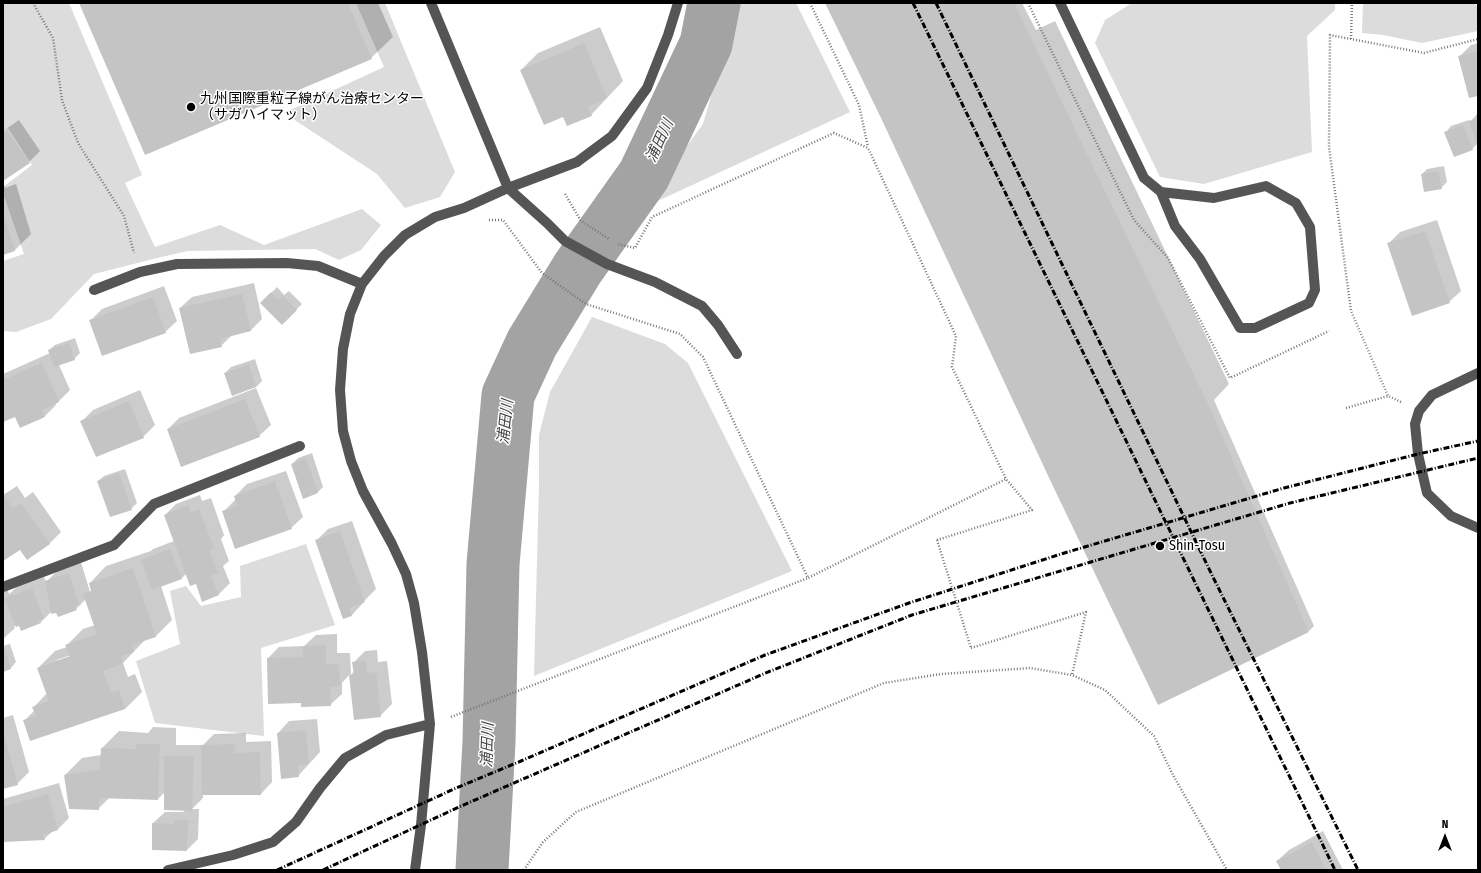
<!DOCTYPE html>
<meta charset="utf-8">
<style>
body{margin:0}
#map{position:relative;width:1481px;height:873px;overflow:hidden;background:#fff;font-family:"Fira Sans Condensed",sans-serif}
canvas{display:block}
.frame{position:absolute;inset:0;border:4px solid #000;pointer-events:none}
.north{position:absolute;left:1425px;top:817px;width:40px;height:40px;-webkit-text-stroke:3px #fff;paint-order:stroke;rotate:0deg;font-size:11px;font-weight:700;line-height:16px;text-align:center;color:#000}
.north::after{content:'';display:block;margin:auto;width:14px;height:18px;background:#000;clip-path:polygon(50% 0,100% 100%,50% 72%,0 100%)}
</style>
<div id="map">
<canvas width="1481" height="873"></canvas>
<div class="frame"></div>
<div class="north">N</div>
</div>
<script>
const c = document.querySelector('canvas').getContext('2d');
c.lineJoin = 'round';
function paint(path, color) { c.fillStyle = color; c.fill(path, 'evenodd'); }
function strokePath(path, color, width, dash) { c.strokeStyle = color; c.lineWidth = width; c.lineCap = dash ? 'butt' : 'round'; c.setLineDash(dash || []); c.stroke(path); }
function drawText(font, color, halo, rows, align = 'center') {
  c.font = font + ' "Fira Sans Condensed","Noto Sans JP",sans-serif'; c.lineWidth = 3; c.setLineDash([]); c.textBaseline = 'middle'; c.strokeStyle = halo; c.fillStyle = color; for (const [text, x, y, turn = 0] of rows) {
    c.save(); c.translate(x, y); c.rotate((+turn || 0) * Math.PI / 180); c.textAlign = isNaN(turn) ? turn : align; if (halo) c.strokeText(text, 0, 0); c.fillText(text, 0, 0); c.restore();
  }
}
paint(new Path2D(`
 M3,3H69L142,175L125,183L155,247L220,225L264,245L362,209L381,225L361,250L339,260L315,249L188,251L157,258L94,274L51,319L16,332L3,331V261L24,254L3,193V187L32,165L8,128L3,131Z
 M356,3H385L455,172L440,197L405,208L377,174L284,113L384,67Z
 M738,3H796L850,112L649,205L658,185L703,124Z
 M1132,3H1335V10L1307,36L1312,152L1204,184L1160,177L1095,43L1105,20Z
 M1363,3H1474L1478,7V31L1422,43L1383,35L1362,33Z
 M592,317L665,344L688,363L792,571L534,676L539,484V435L550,392Z
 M306,544L335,625L261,648L264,736L155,723L136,661L180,644L170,591L186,586L201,606L241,597L240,566Z`), '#dcdcdc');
paint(new Path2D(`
 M80,3H378L393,37L371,58Z
 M826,3H1022L1036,30L1055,21L1229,384L1214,400L1314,626L1309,631L882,117Z
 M600,27L623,81L591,115L563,116L521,70L538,53Z
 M1478,43V95L1460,56L1471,45Z
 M1478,113V143L1472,149L1446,132L1451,126L1469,120L1470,122Z
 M19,120L40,151L29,162L3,180V131Z
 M1444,166L1447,182L1441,188L1422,174L1427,169Z
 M3,182L5,188L16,184L31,234L15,250L3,254Z
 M1437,220L1461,291L1449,302L1388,244L1400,232Z
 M254,283L262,319L251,330L232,335L221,346L180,308L192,297Z
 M164,286L177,321L165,332L91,320L102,309Z
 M277,287L284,295L289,291L302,304L282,324L262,303Z
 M75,338L80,353L74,359L59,365L70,390L59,401L55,403L56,405L45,416L20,426L15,416L3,421V374L50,353L49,350L55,345Z
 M255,359L262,381L256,387L232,395L225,373L231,367Z
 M256,388L271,425L259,436L168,429L179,418Z
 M140,390L155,425L143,437L81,422L93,410Z
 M312,453L323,487L318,492L304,497L292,464L298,458Z
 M125,469L137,503L131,509L98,481L104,476Z
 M286,471L303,517L291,528L223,512L236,499L235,496L247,484Z
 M17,486L25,498L33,492L61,532L49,544L20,549L3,560V495Z
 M200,495L202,501L211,498L224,535L221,539L229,561L223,566L230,583L218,595L196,583L187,573L182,578L161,586L172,620L156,636L145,640L123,663L128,677L135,674L142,692L125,709L24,721L35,710L34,707L47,693L38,668L55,651L67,647V645L83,629L95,625L86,599L76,609L52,611L40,623L14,626L15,628L3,639V592L8,590L9,594L17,587L44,577L46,582L58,570L81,562L90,592L92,591L90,583L106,566L151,551L153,549L174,541L165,515L176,504ZM74,654L75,656L57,662V660Z
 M352,521L376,589L363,602V603L352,615L343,618L316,541L328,529Z
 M337,634V653H350L351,675L354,671L353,663L365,651L377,650L378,662L387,661L392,704L380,716L355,719L350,674L342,683V694L330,705L302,702L268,658L279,647L304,646L316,635Z
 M10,644L16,662L11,668L3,671V646Z
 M13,715L29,772L17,784L3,788V718Z
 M317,719L320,752L298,776L278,733L289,721Z
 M153,727L176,728V745H203L214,734L246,733V742L271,741L272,782L261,794H203V798L192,809H199L198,839L187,850L153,823L165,812H183L186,810L165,792L158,799L109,798L98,809L65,775L82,758L101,755L102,748L119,731L148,733Z
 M59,783L69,818L57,830L53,831L44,839L3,841V799Z
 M1323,831L1343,870H1282L1277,861L1289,850Z`), '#0003');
strokePath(new Path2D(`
 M482,870L489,742L493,564L508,395L532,343L578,268L644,175L706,44L714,3`), '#a3a3a3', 53);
paint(new Path2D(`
 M79,3H348L372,59L145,155Z
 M825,3H1014L1209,406L1309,632L1158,705L1051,482L881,118Z
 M584,43L607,98L588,107L592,116L567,126L563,117L544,125L520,70Z
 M1478,51V96L1469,98L1458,56Z
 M1478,118V146L1469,121Z
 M1463,125L1473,150L1454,157L1444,132Z
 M7,131L30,163L3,181V134Z
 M1438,171L1442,189L1424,192L1421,174Z
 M3,213L15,251L3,255Z
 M1425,231L1450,303L1412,316L1387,243Z
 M271,292L278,300L283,296L297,310L282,325L260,303Z
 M242,294L251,331L220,339L222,347L190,354L179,308Z
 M153,297L166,333L102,356L89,320Z
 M69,343L75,360L54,367L48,350Z
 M42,363L59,402L42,410L45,417L20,428L15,417L3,422V380Z
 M249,364L256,387L232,396L224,373Z
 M245,399L260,437L181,467L167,429Z
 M129,401L144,438L96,457L80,421Z
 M306,458L318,493L303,499L291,464Z
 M119,473L132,510L110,517L97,481Z
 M275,481L292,529L235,549L222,511L237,506L234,496Z
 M5,497L13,508L21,503L50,544L27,560L20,550L3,561V498Z
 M189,505L191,512L199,509L214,548L209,550L218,573L211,576L219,595L202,602L196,584L190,586L164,515Z
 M340,531L365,602L349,608L352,616L343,619L315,540Z
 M170,549L182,579L152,590L141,560Z
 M133,568L156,637L132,645L134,652L121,656L123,664L103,671L111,693L119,690L125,709L30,741L23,720L36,716L32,707L49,701L37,668L70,656L65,645L97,634L83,594L91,591L89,583Z
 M69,573L79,604L75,606L77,610L58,617L56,613L51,614L45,581Z
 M32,588L44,619L39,620L41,623L21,631L19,626L16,627L4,598Z
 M326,645V664H339L340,686L330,687L331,706L301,707V703L268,704L267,658L303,657V646Z
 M4,648L11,669L3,672V649Z
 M366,661L367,673L376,672L381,717L354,720L349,675H354L352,662Z
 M306,730L309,764L298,765L299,777L281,779L277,733Z
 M3,731L18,785L3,789Z
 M136,744H160L158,800L99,798V810L69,809L64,775L100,769L101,748L136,749Z
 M235,744V753L260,752L261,795H202L201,745Z
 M164,756H194L192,811L164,810Z
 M48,794L58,830L43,835L45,840L3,842V807Z
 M174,820H188L187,851L152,850V823L174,824Z
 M1312,842L1326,870H1281L1276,861Z`), '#c4c4c4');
strokePath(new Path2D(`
 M33,3L53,38L62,100L78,143L124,216L134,253
 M810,3L859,105L868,147
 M1028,3L1134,220L1168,258L1230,378L1329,331
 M1351,39L1352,3
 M565,194L581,221L609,239
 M489,220H503L542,273L586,304L680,334L703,357L808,578L1006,479L952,367L956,336L868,148L834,133L652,217L635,248L617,244
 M1401,402L1388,396L1351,311L1329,147L1330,35L1424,53L1478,39
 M1346,408L1388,396
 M937,540L1032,510L1006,479
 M971,648L1086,612L1072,675
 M451,717L808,578
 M524,870L543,842L576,812L884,683L941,674L1030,668L1072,675L1105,690L1154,736L1173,775L1227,870`), '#777', 2.5, [1, 2]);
strokePath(new Path2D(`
 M431,3L508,188L547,223L565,241L607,264L655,282L702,306L718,325L737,354
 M1060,3L1144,178L1161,192L1175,226L1200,259L1240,328H1255L1309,303L1315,290L1310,227L1296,203L1266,186L1214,198L1161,192
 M94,290L140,272L177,264L287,263L318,266L362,284
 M1478,373L1432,395L1419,411L1415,424L1418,454L1427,493L1451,516L1478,528
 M3,587L114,545L154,504L300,446
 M430,724L422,652L414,603L406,574L392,544L363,491L351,461L343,431L340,390L343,349L350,314L362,284L384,256L405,235L435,217L464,208L508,188L577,162L612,136L647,88L668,35L678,3
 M168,870L233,855L273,842L296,822L320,788L345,758L386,735L430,724L421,825L415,870`), '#555', 10);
strokePath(new Path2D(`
 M913,3L1335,870
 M936,3L1211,573L1358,870
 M277,870L454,789L521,761L765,655L909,603L1061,554L1284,488L1418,454L1478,441
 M323,870L459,807L768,672L912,615L1290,503L1478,458`), '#000', 3, [6, 2, 1, 2]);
strokePath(new Path2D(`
 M937,540L971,648`), '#777', 2.5, [1, 2]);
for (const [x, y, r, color] of [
 [191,107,5,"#000"],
 [1160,546,5,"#000"]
]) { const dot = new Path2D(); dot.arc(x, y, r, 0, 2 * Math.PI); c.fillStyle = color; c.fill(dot); strokePath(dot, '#fff', 1.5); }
drawText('14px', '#000', '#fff', [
 ["九州国際重粒子線がん治療センター",200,99],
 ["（サガハイマット）",200,115],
 ["Shin-Tosu",1169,546]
], 'left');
drawText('italic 15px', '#444', '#fff', [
 ["浦田川",660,141,-65],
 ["浦田川",506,422,-84],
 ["浦田川",488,745,-88]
]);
</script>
